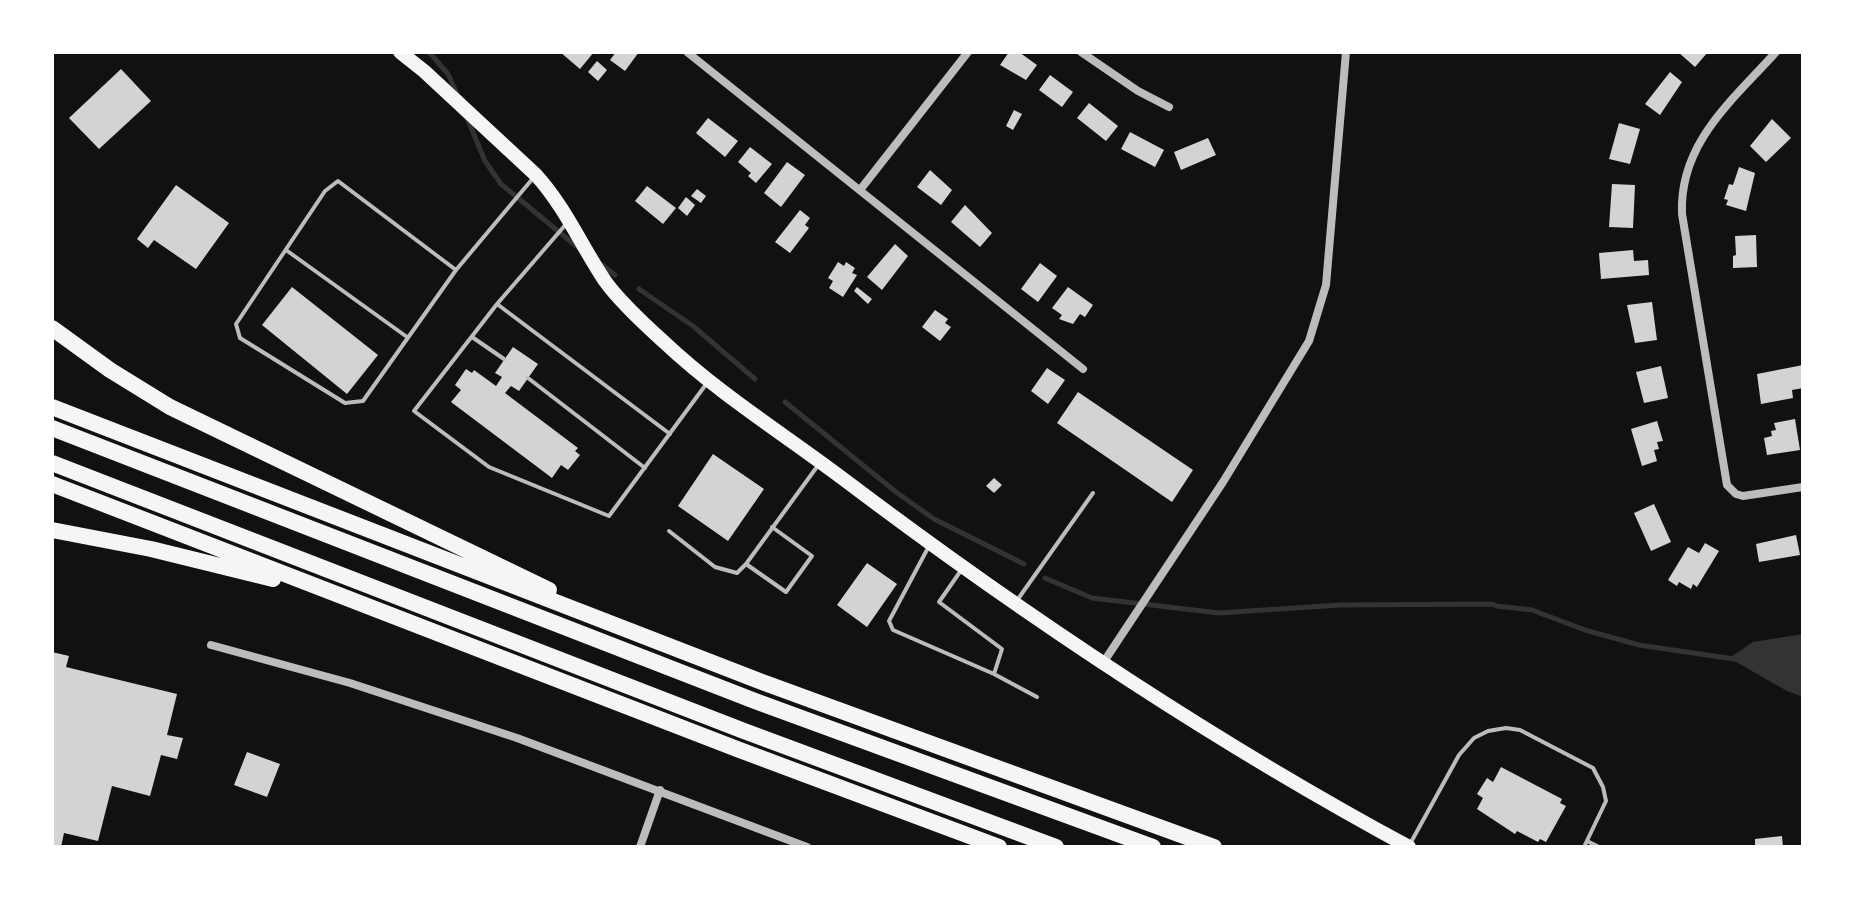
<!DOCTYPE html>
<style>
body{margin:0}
#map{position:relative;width:1855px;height:899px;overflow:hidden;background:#111;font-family:Jost,sans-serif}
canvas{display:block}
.frame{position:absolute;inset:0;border:54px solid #fff;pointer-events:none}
</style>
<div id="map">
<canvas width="1855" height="899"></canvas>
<div class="frame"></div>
</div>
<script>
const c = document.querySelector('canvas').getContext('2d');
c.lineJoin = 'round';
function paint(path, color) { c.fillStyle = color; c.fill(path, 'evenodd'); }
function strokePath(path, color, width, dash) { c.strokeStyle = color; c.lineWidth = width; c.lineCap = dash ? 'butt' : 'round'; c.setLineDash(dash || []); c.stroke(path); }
paint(new Path2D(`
 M1803,634V697L1787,691L1729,658L1753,642Z`), '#333');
strokePath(new Path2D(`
 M429,52L448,74L457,94
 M467,118L485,161L501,184L581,250
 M602,265L615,275
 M639,289L693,326L755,379
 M785,402L896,492L934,519L1024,564
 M1045,578L1092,598L1219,613L1340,605L1493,604L1496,606L1532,610L1585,630L1639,645L1734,659`), '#333', 5);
paint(new Path2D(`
 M560,52H594L580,69Z
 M616,52H639L625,71L610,60Z
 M1009,52H1019L1037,65L1026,80L1000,65Z
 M1678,52H1708L1695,67Z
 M597,61L607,70L598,81L588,72Z
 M121,69L151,101L99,149L69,118Z
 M1670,72L1682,82L1660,115L1645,104Z
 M1050,75L1073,92L1062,107L1039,90Z
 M1089,103L1118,126L1106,141L1077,118Z
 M1014,110L1022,114L1013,130L1006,126Z
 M708,118L738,141L725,157L696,133Z
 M1772,119L1791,138L1766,162L1750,146Z
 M1619,123L1640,129L1630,164L1609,159Z
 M1130,132L1164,150L1155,167L1121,149Z
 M1208,138L1216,155L1181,170L1174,152Z
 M750,147L772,164L756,183L748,176L751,173L738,162Z
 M787,162L805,175L781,207L764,193Z
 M1739,167L1755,173L1746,211L1726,205L1728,200L1724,199L1729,184L1733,185Z
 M930,170L952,190L941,205L917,187Z
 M1612,184L1635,185L1633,228L1609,227Z
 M176,185L229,223L196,269L154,240L148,248L137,239Z
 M647,186L676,208L663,224L635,201Z
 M697,189L706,196L701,203L691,196Z
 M686,197L695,205L687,216L678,208Z
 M965,205L992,233L980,247L951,222Z
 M800,210L810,218L805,225L809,228L790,253L775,242Z
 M1756,235L1757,267L1733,268V256L1736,255L1735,236Z
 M895,244L908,256L882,290L867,277Z
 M1633,250L1634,261L1648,260L1649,275L1601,279L1599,253Z
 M838,262L844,266L846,262L855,268L852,273L857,275L843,297L829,288L833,281L828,278Z
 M1040,263L1057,276L1038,302L1021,289Z
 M292,287L378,355L347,394L262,325Z
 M857,287L872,299L868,304L854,291Z
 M1068,287L1093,305L1085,317L1080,314L1073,324L1059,319L1062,315L1052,308Z
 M1652,302L1657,340L1635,343L1627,305Z
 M935,310L948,319L945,323L951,327L940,341L922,327Z
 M513,347L538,364L519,391L511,386L505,393L578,448L575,451L580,455L568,470L561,465L552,478L451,402L461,390L455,385L466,369L472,373L474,370L496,386L502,377L495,373Z
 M1803,365V388L1792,390L1793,398L1761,404L1757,374Z
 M1661,366L1668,398L1644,403L1636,372Z
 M1047,368L1065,380L1048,404L1031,391Z
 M1078,392L1193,470L1172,502L1057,423Z
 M1795,419L1800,450L1767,455L1764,438L1772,436L1771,431L1776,430L1774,423Z
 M1657,421L1663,441L1657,442L1659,449L1654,450L1657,461L1642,466L1631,429Z
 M713,454L764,489L728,541L678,506Z
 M994,478L1002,485L994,493L986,486Z
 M1654,504L1671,542L1651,551L1634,513Z
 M1796,535L1800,555L1759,562L1756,544Z
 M1705,543L1719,551L1697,587L1693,584L1691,589L1679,582L1677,586L1668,580L1688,547L1699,553Z
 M867,563L897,584L867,627L837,605Z
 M52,652L69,656L66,667L177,694L167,735L183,738L177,759L161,755L150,796L112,786L98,841L64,833L61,847H52Z
 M247,752L280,764L267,797L234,785Z
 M1501,767L1562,799L1560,803L1566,806L1546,842L1540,839L1538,842L1517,831L1515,834L1477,809L1483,798L1477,794L1487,778L1493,782Z
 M1782,836L1783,847H1755V839Z`), '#d3d3d3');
strokePath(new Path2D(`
 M567,223L497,304L414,411L489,467L609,516L707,383
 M286,250L407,337
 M456,270L338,181L325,191L236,324L240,338L345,403L363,401L456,270L534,177
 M497,304L670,434
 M472,337L504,359
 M528,378L645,468
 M772,527L812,556L786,592L746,564L819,464
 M669,531L715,567L737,573L746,564
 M929,546L889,621L893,630L994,674L1037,697
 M962,569L939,602L1002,649L994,674
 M1018,599L1093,493
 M1587,841L1599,847
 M1410,844L1459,755L1474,738L1488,731L1506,728L1520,730L1593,768L1603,787L1606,801L1584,847`), '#bcbcbc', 4);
strokePath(new Path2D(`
 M687,52L1083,369
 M1081,52L1138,91L1169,107
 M1776,52C1732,101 1679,143 1682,214L1727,485L1736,494L1743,496L1803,487
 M860,190L968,52
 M211,645L350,683L517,738L807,847
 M1103,663L1223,482L1309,341L1326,285L1346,52
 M640,847L660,790`), '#bcbcbc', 8);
strokePath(new Path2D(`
 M400,52L424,71L536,175C565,207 581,245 605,281C620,302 644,324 664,342C718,393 782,433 842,478C1022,614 1209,739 1409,847`), '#f5f5f5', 14);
strokePath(new Path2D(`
 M52,328L110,370L170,407L549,590
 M52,407L762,682L1214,847
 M52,428L755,701L1153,847
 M52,463L744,731L1056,847
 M52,484L737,749L999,847
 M52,530L151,549L273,579`), '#f5f5f5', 16);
</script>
